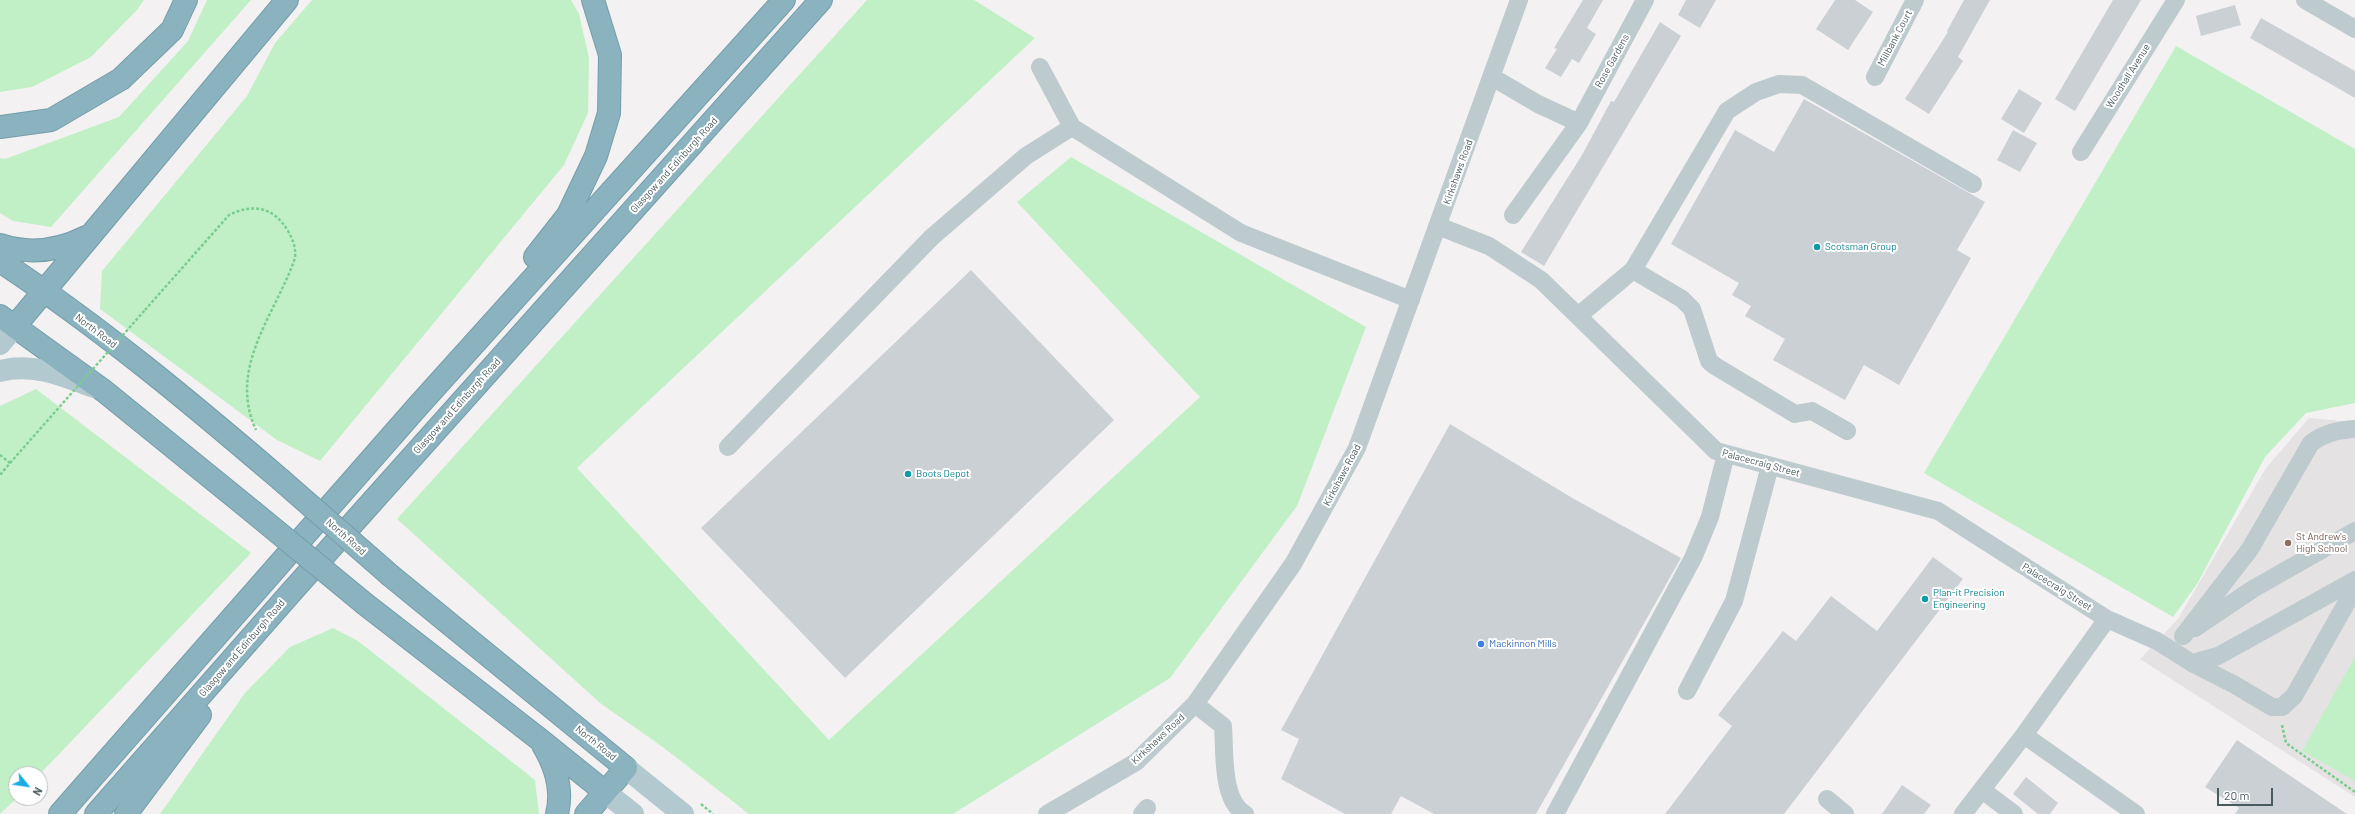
<!DOCTYPE html>
<style>
body{margin:0}
#map{position:relative;width:2355px;height:814px;overflow:hidden;background:#f4f1f2;font-family:Barlow,sans-serif}
canvas{display:block}
.north{position:absolute;left:8px;top:766px;width:40px;height:40px;box-sizing:border-box;background:#fff;border:1px solid #b6bdbf;border-radius:50%;rotate:120deg;font-size:11px;font-weight:700;line-height:16px;text-align:center;color:#495b5f}
.north::after{content:'';display:block;margin:auto;width:14px;height:18px;background:#1aaae5;clip-path:polygon(50% 0,100% 100%,50% 72%,0 100%)}
.scale{position:absolute;left:2217px;top:788px;width:56px;height:18px;box-sizing:border-box;border:2px solid #495b5f;border-top:0;padding-left:5px;font-size:12px;line-height:14px;white-space:nowrap;color:#495b5f;-webkit-text-stroke:3px #fff;paint-order:stroke}
</style>
<div id="map">
<canvas width="2355" height="814"></canvas>
<div class="north">N</div>
<div class="scale">20 m</div>
</div>
<script>
const c = document.querySelector('canvas').getContext('2d');
c.lineJoin = 'round';
function paint(path, color) { c.fillStyle = color; c.fill(path, 'evenodd'); }
function strokePath(path, color, width, dash) { c.strokeStyle = color; c.lineWidth = width; c.lineCap = dash ? 'butt' : 'round'; c.setLineDash(dash || []); c.stroke(path); }
function drawText(font, color, halo, rows, align = 'center') {
  c.font = font + ' Barlow,sans-serif'; c.lineWidth = 4; c.setLineDash([]); c.textBaseline = 'middle'; c.strokeStyle = halo; c.fillStyle = color; for (const [text, x, y, turn = 0] of rows) {
    c.save(); c.translate(x, y); c.rotate((+turn || 0) * Math.PI / 180); c.textAlign = isNaN(turn) ? turn : align; if (halo) c.strokeText(text, 0, 0); c.fillText(text, 0, 0); c.restore();
  }
}
paint(new Path2D(`
 M2309,418L2355,422V797L2140,659L2178,619L2266,468Z`), '#e5e2e4');
paint(new Path2D(`
 M0,0H144L137,10L91,57L32,87L0,92Z
 M207,0H251L51,227L13,221L0,213V158L5,159L119,117L188,41Z
 M312,0H571L579,14L589,58L588,113L564,165L320,461L277,440L100,309L102,271L247,96L275,43Z
 M867,0H974L1035,38L577,468L829,740L1200,397L1017,202L1071,157L1366,327L1297,506L1170,678L953,814H749L664,748L600,703L397,519Z
 M2176,46L2355,149V403L2306,413L2265,457L2197,584L2173,617L1924,473Z
 M36,389L251,553L40,774H16L17,798L0,814V406Z
 M333,628L358,641L535,780L539,814H160L245,693L290,647Z
 M2355,657V781L2302,751Z`), '#c1f0c7');
paint(new Path2D(`
 M1583,0H1603L1587,28L1596,34L1579,63L1572,59L1561,77L1545,68L1557,49L1554,48Z
 M1686,0H1716L1700,28L1678,15Z
 M1835,0H1855L1873,12L1848,50L1816,29Z
 M1964,0H1990L1958,57L1963,61L1929,114L1905,99L1948,32L1947,31Z
 M2113,0H2141L2075,111L2055,99Z
 M2235,5L2241,25L2201,36L2196,16Z
 M2261,18L2355,71V98L2250,38Z
 M1660,22L1681,36L1544,266L1521,252L1582,155L1611,101L1614,102Z
 M2019,89L2042,103L2024,133L2001,119Z
 M1804,99L1985,202L1957,250L1971,258L1899,385L1864,365L1845,400L1773,360L1785,339L1745,316L1751,306L1732,295L1739,283L1671,244L1735,130L1774,152Z
 M2013,130L2037,143L2020,172L1997,160Z
 M971,270L1114,420L845,678L701,528Z
 M1450,424L1574,499L1681,558L1536,814H1434L1401,796L1391,814H1345L1281,779L1299,739L1281,730Z
 M1933,557L1963,579L1784,814H1665L1732,726L1718,715L1783,631L1796,641L1831,596L1877,631Z
 M2237,740L2347,814H2235L2239,808L2205,787Z
 M2026,777L2058,803L2050,814H2038L2013,794Z
 M1902,785L1931,805L1924,814H1882Z`), '#cbd0d4');
const highway = new Path2D(`
 M0,127L51,120L121,79L172,30L186,0
 M0,245C30,255 58,251 86,237
 M535,257L568,215L596,156L609,113L610,55L593,0
 M0,261C99,326 190,402 280,479
 M0,316L104,391L252,511
 M15,326L287,0
 M391,576L626,768L586,814
 M365,604L539,739L605,792
 M543,745C555,765 563,790 557,814
 M60,814L418,406L784,0
 M96,814L294,589L821,0
 M126,814L200,715`);
strokePath(highway, '#759eab', 24);
strokePath(new Path2D(`
 M145,310L229,215C253,203 274,207 288,231C293,240 296,247 295,258C276,314 227,367 256,430
 M0,455L10,463L0,475
 M2282,725L2286,743L2355,792
 M701,804L713,814`), '#79ce8d', 2.5, [3, 2]);
strokePath(new Path2D(`
 M2305,0L2355,29
 M1040,67L1072,127
 M1492,77L1538,104L1579,123L1645,0
 M1875,77L1915,0
 M2081,152L2176,0
 M1513,215L1579,123
 M1438,226L1489,246L1541,280L1716,451L1938,511L2107,619L2157,641L2192,663L2235,685L2272,707H2282L2294,696L2355,588
 M1633,270L1727,111L1756,92L1779,84L1802,85L1973,184
 M1578,316L1633,270L1682,299L1692,309L1709,361L1715,366L1795,414L1812,411L1847,431
 M728,447L932,237L1026,156L1072,127L1241,233L1411,300
 M2195,628L2253,589L2355,531
 M2183,636L2250,549L2311,443C2325,433 2338,430 2355,429
 M2192,663L2218,656L2355,580
 M1687,691L1734,601L1770,466
 M1195,704L1223,726C1225,751 1221,800 1245,814
 M2024,735L2136,814
 M1982,790L2014,814
 M1827,799L1845,814
 M1047,814L1136,762L1195,704L1293,564L1357,448L1519,0
 M1142,814L1147,808
 M1555,814L1693,558L1710,517L1726,454
 M1963,814L2024,735L2107,619`), '#bdcbce', 18);
strokePath(new Path2D(`
 M0,344L15,326
 M0,371C33,362 64,376 94,387
 M626,768L683,814
 M605,792L633,814`), '#b2c9cf', 22);
strokePath(highway, '#8ab2bf', 22);
const highwayBridge = new Path2D(`
 M280,479L391,576
 M252,511L365,604`);
strokePath(highwayBridge, '#759eab', 24, []);
strokePath(new Path2D(`
 M10,463L145,310`), '#79ce8d', 2.5, [3, 2]);
strokePath(highwayBridge, '#8ab2bf', 22);
for (const [x, y, r, color] of [
 [1817,247,4,"#0f9aa8"],
 [908,474,4,"#0f9aa8"],
 [2288,543,4,"#8d6e63"],
 [1925,599,4,"#0f9aa8"],
 [1481,644,4,"#3f7fe0"]
]) { const dot = new Path2D(); dot.arc(x, y, r, 0, 2 * Math.PI); c.fillStyle = color; c.fill(dot); strokePath(dot, '#fff', 1.5); }
drawText('10px', '#495b5f', '#fff', [
 ["Millbank Court",1895,38,-62],
 ["Rose Gardens",1612,61,-61],
 ["Woodhall Avenue",2128,76,-58],
 ["Glasgow and Edinburgh Road",674,165,-48],
 ["Kirkshaws Road",1458,172,-70],
 ["North Road",96,331,37],
 ["Glasgow and Edinburgh Road",457,406,-48],
 ["Palacecraig Street",1761,463,15],
 ["Kirkshaws Road",1342,475,-62],
 ["North Road",346,537,41],
 ["Palacecraig Street",2057,587,32],
 ["Glasgow and Edinburgh Road",242,648,-49],
 ["Kirkshaws Road",1158,739,-43],
 ["North Road",596,743,39]
]);
drawText('10px', '#0d838f', '#fff', [
 ["Scotsman Group",1825,247],
 ["Boots Depot",916,474],
 ["Plan-it Precision",1933,593],
 ["Engineering",1933,605]
], 'left');
drawText('10px', '#785e54', '#fff', [
 ["St Andrew's",2296,537],
 ["High School",2296,549]
], 'left');
drawText('10px', '#366cbe', '#fff', [
 ["Mackinnon Mills",1489,644]
], 'left');
</script>
